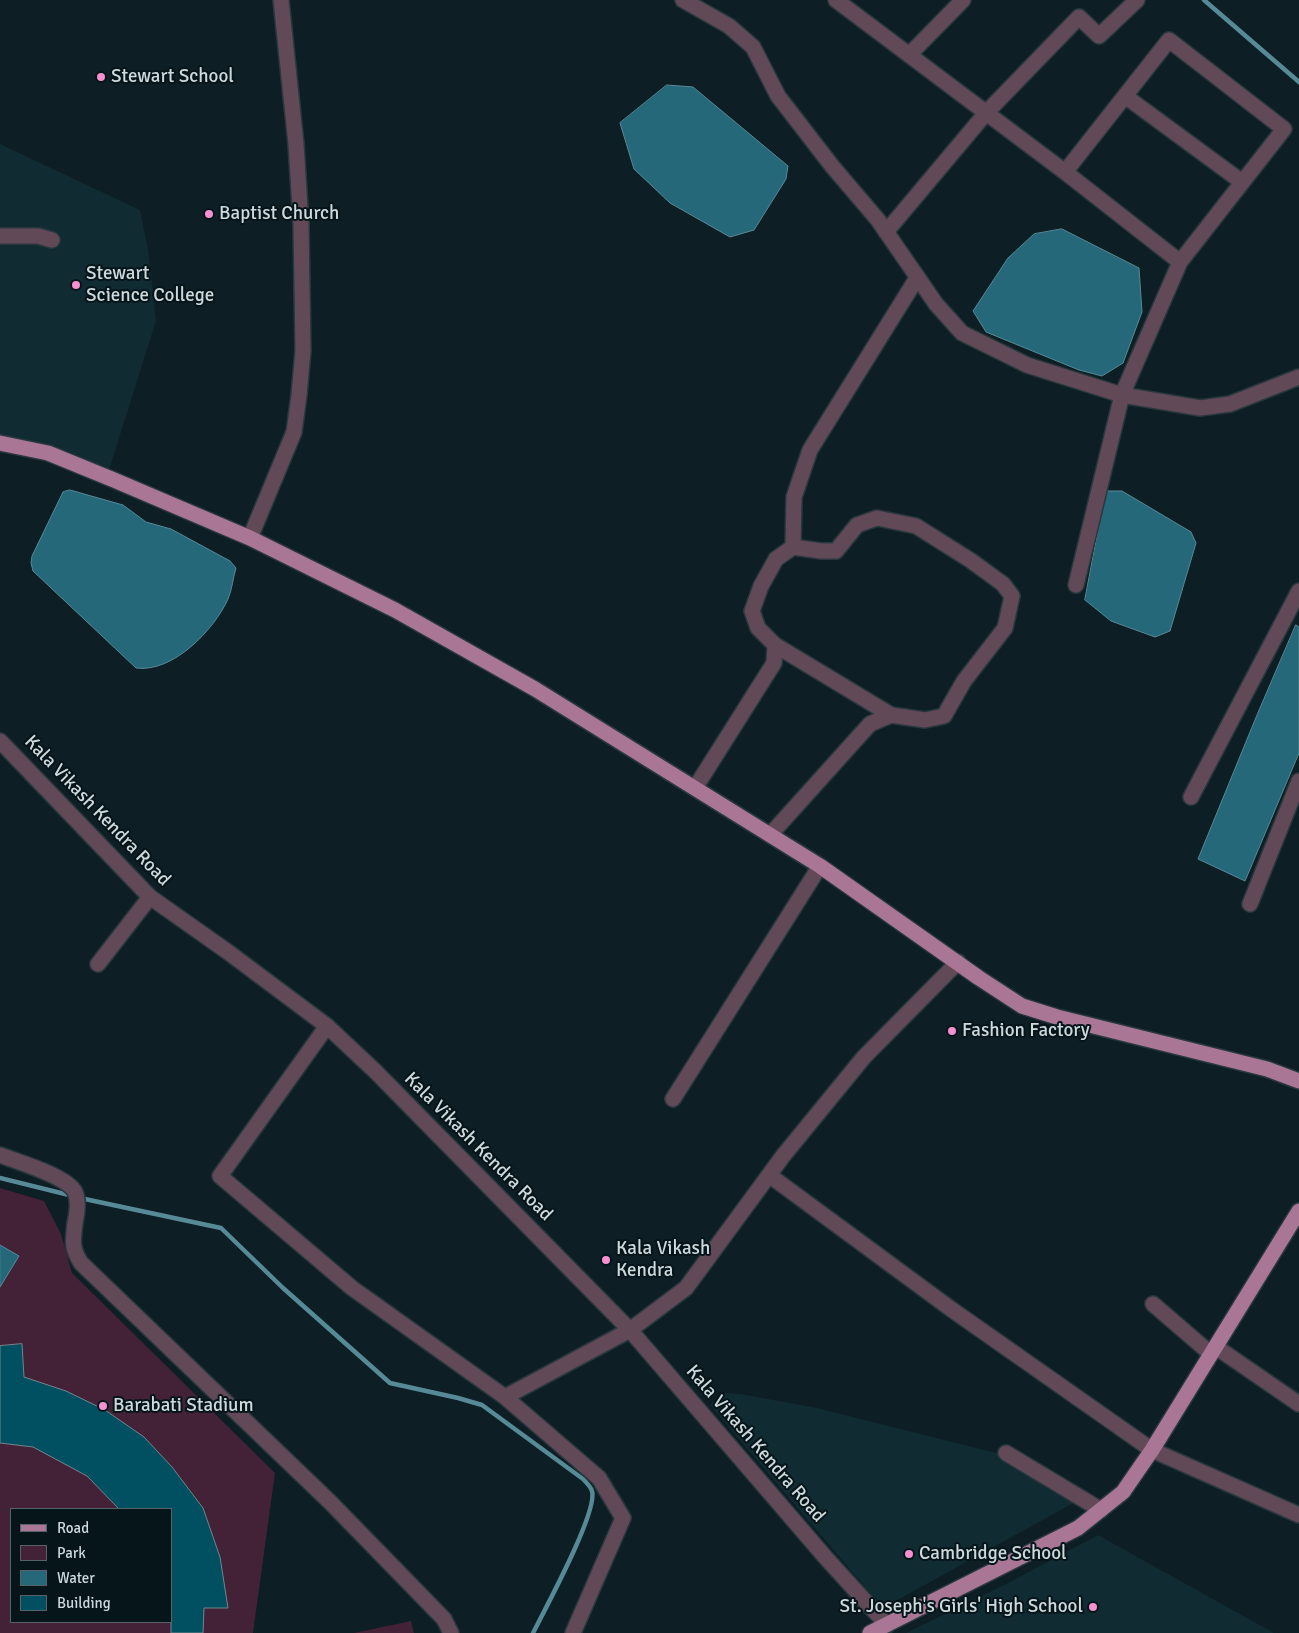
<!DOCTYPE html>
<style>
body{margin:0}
#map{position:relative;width:1299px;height:1633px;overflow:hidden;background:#0d1e24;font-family:Signika,sans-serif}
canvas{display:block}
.legend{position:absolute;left:10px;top:1508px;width:162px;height:115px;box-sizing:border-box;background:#05151a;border:1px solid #556368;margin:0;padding:6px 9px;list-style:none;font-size:15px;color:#ced9dc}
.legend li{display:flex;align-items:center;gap:10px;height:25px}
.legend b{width:25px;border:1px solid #556368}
</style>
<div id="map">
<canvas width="1299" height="1633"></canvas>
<ul class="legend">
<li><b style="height:6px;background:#a97695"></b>Road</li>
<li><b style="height:14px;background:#432137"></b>Park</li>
<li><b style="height:14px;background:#24687a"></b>Water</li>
<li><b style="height:14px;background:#005061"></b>Building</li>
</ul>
</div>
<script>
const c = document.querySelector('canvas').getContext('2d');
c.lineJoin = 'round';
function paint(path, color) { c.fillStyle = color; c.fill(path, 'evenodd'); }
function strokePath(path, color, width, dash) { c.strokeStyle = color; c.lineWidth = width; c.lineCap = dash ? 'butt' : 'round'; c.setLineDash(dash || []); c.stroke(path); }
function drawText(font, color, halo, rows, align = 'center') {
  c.font = font + ' Signika,sans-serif'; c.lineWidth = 4; c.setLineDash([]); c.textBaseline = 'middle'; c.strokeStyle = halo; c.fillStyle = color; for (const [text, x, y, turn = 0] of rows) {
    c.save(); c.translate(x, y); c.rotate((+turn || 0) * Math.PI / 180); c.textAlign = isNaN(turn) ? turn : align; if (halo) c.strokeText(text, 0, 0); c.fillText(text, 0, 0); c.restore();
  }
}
paint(new Path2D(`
 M0,144L140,210L148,249L156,321L109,470L0,437Z
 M722,1393L741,1394L817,1408L1016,1458L1079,1500L883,1608L710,1405Z
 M1098,1535L1274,1633H906L1010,1582Z`), '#102b31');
paint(new Path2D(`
 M0,1188L44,1201L61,1234L72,1273L275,1473L253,1633H0ZM11,1509H171V1622H11Z
 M411,1621L414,1633H354Z`), '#432137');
const water = new Path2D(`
 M667,85L693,87L788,166L786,179L754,230L730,237L670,203L634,169L620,123Z
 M1062,229L1139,268L1142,312L1123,363L1102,376L1079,370L986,332L973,311L1008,258L1034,234Z
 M70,490L123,505L146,522L171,529L230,561L236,568C233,578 232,590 228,599C214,630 173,673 136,668L33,571L31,563L32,556L63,492Z
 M1106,491H1122L1191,532L1196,543L1170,631L1155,637L1111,621L1085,600Z
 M1296,625L1299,627V753L1245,881L1198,859L1257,715Z
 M0,1245L19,1256L0,1287Z`);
paint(water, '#24687a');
strokePath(water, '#578a97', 1);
strokePath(new Path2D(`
 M1204,0L1299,82
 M0,1178L73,1196
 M80,1198L221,1228L283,1288L390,1383L458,1398L482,1405L583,1479C586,1482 591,1487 592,1491C598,1512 545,1609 533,1633`), '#578a97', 4.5);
const building = new Path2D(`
 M22,1344L24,1377L66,1391L105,1410L144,1437L172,1467L203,1508L220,1557L228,1608H204L203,1633H171V1509H119L87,1476L33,1447L0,1443V1346Z`);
paint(building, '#005061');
strokePath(building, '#72868d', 1);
const minor = new Path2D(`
 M683,0L729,26L753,47L778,96L832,166L878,220L936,304L962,333L1027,365L1122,395L1200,408L1230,404L1299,377
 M836,0L1065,172
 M909,55L963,0
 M1125,96L1242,182
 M886,232L986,113L1079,17L1099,36L1137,0
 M0,236H38L52,240
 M250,538L294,432L299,395L303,351L301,224L296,144L281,0
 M793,547L794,497L810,450L917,278
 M1076,585L1122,395L1180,262L1284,129L1169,40L1065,172L1180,262
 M775,645L891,715
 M0,741L150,897L228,952L327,1026L375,1071L630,1330L826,1558L887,1625
 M695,788L774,663L775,645L758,628L752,611L761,586L776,559L793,547L821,551H836L857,525L877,518L916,526L970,560L1003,584L1012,596L1005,628L964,681L944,716L925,720L891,715L870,724L770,835
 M1191,797L1299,591
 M1250,904L1299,781
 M98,964L150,897
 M327,1026L220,1176L352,1288L505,1397L630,1330L686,1288L783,1156L864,1057L958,962
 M673,1099L820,866
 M0,1155C18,1162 67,1176 75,1192C79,1201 77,1214 75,1223C73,1241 71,1247 81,1263L330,1502L444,1619L451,1633
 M769,1175L951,1309L1152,1450L1299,1515
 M1153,1304L1211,1354
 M1216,1347L1299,1404
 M505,1397L599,1478L623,1518L573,1633
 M1006,1453L1101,1510`);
const major = new Path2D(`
 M0,443L48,453L114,480L250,538L395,610L535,689L820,866L979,978L1022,1006L1057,1017L1267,1069L1299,1081
 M870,1633L1078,1528L1123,1492L1152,1450L1299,1211`);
strokePath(minor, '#28383e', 18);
strokePath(major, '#28383e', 18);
strokePath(minor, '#624958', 15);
strokePath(major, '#a97695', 15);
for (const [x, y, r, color] of [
 [101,77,5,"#f690d0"],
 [209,214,5,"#f690d0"],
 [76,285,5,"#f690d0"],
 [952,1031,5,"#f690d0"],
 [606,1260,5,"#f690d0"],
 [103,1406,5,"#f690d0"],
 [909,1554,5,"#f690d0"],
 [1093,1607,5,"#f690d0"]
]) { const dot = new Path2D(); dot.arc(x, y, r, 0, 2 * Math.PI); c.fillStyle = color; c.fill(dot); strokePath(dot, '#05151a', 2); }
drawText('19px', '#ced9dc', '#05151a', [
 ["Stewart School",111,77],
 ["Baptist Church",219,214],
 ["Stewart",86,274],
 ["Science College",86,296],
 ["Fashion Factory",962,1031],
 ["Kala Vikash",616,1249],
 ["Kendra",616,1271],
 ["Barabati Stadium",113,1406],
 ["Cambridge School",919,1554],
 ["St. Joseph's Girls' High School",1083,1607,"right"]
], 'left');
drawText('19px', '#ced9dc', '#05151a', [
 ["Kala Vikash Kendra Road",97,811,46],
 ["Kala Vikash Kendra Road",478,1147,45],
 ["Kala Vikash Kendra Road",755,1444,49]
]);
</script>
